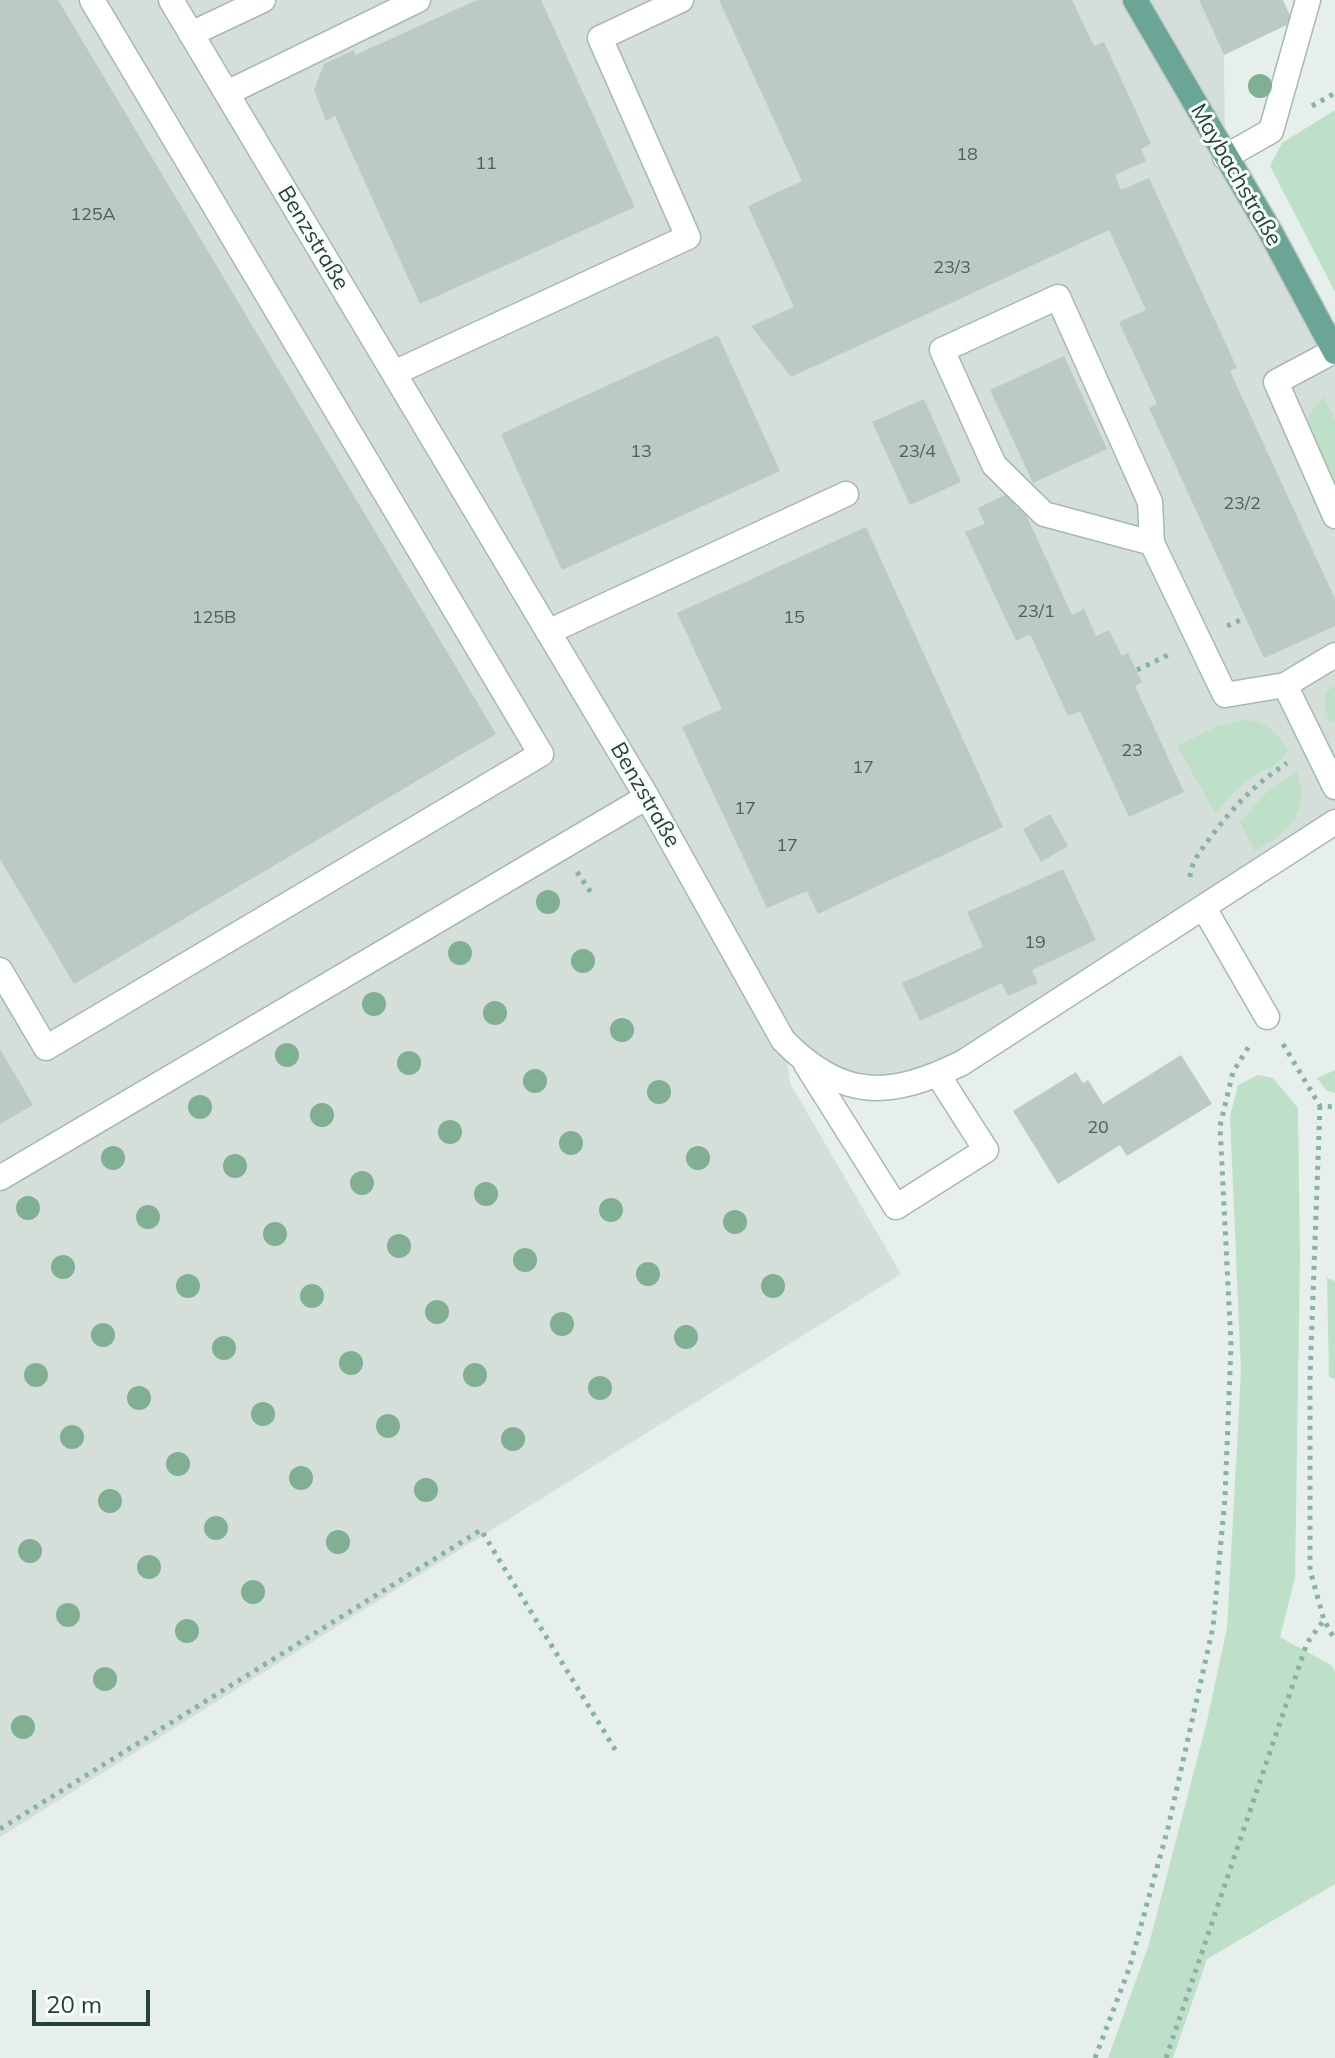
<!DOCTYPE html>
<meta charset="utf-8">
<style>
body{margin:0}
#map{position:relative;width:1335px;height:2058px;overflow:hidden;background:#e6efeb;font-family:Mulish,sans-serif}
canvas{display:block}
.scale{position:absolute;left:32px;top:1990px;width:118px;height:36px;box-sizing:border-box;border:4px solid #24423a;border-top:0;padding-left:10px;font-size:24px;line-height:28px;white-space:nowrap;color:#24423a;-webkit-text-stroke:6px #f7fbf9;paint-order:stroke}
</style>
<div id="map">
<canvas width="1335" height="2058"></canvas>
<div class="scale">20 m</div>
</div>
<script>
const c = document.querySelector('canvas').getContext('2d');
c.lineJoin = 'round';
function paint(path, color) { c.fillStyle = color; c.fill(path, 'evenodd'); }
function strokePath(path, color, width, dash) { c.strokeStyle = color; c.lineWidth = width; c.lineCap = dash ? 'butt' : 'round'; c.setLineDash(dash || []); c.stroke(path); }
function drawText(font, color, halo, rows, align = 'center') {
  c.font = font + ' Mulish,sans-serif'; c.lineWidth = 6; c.setLineDash([]); c.textBaseline = 'middle'; c.strokeStyle = halo; c.fillStyle = color; for (const [text, x, y, turn = 0] of rows) {
    c.save(); c.translate(x, y); c.rotate((+turn || 0) * Math.PI / 180); c.textAlign = isNaN(turn) ? turn : align; if (halo) c.strokeText(text, 0, 0); c.fillText(text, 0, 0); c.restore();
  }
}
paint(new Path2D(`
 M0,0H1199L1224,55L1225,157L1335,352V822L962,1063L877,1088L784,1042L790,1083L901,1274L0,1837Z`), '#d4dfda');
paint(new Path2D(`
 M1335,110V292L1270,166L1282,143Z
 M1324,397L1335,420V493C1316,460 1288,429 1324,397Z
 M1335,686V721L1331,723L1324,708L1326,692Z
 M1242,720C1268,721 1273,731 1288,749C1282,765 1261,770 1248,780C1235,790 1226,801 1216,814L1177,746L1218,726Z
 M1297,772C1311,814 1289,831 1255,851L1240,822L1268,791Z
 M1335,1070V1093L1326,1090L1317,1078Z
 M1258,1075L1273,1078L1298,1108L1300,1257L1295,1578L1280,1637L1331,1665L1335,1672V1884L1207,1959L1173,2058H1108L1149,1944L1207,1721L1227,1628L1241,1372L1230,1116L1238,1085Z
 M1327,1278L1335,1281V1379L1329,1377Z`), '#bfe0c8');
paint(new Path2D(`
 M0,0H58L496,734L74,984L0,859Z
 M477,0H541L635,207L420,304L335,116L326,121L314,90L324,64L354,50L355,55Z
 M719,0H1072L1094,46L1104,42L1151,144L1141,149L1146,161L1115,175L1121,190L1149,178L1237,368L1230,371L1335,599V626L1264,658L1149,408L1157,404L1119,322L1146,310L1109,230L791,377L751,326L794,307L748,206L802,181Z
 M1199,0H1283L1293,22L1224,55Z
 M718,335L780,471L562,570L501,434Z
 M1064,356L1107,449L1033,483L990,390Z
 M924,399L961,482L910,505L872,422Z
 M1010,493L1017,509L1022,506L1072,615L1084,609L1096,636L1109,630L1122,656L1128,653L1142,682L1135,686L1184,792L1129,817L1080,711L1068,716L1030,634L1016,641L965,532L985,524L978,508Z
 M866,527L1003,827L818,914L807,891L767,908L682,727L722,709L677,613Z
 M1050,814L1068,846L1041,862L1023,829Z
 M1063,869L1096,940L1032,970L1038,983L1008,996L1002,983L920,1021L902,983L983,947L967,912Z
 M0,1049L33,1105L0,1124Z
 M1181,1055L1212,1104L1127,1156L1120,1145L1058,1184L1013,1111L1076,1072L1083,1083L1088,1080L1103,1104Z`), '#bbcac4');
const minor = new Path2D(`
 M171,0L647,797L783,1040C842,1101 890,1098 962,1063L1335,822
 M191,34L263,0
 M227,93L418,0
 M1225,157L1271,131L1308,0
 M1334,351L1276,382L1335,516
 M394,373L688,237L600,38L681,0
 M1152,543L1044,514L994,465L942,350L1058,297L1150,502L1152,543L1225,695L1285,685L1335,655
 M548,632L846,494
 M1285,685L1335,787
 M1204,908L1267,1017
 M0,970L46,1048L541,754L92,0
 M806,1064L896,1207L986,1150L938,1075
 M0,1178L647,797`);
const major = new Path2D(`
 M1135,0L1271,233L1335,352`);
strokePath(minor, '#a8b8b2', 27);
strokePath(major, '#c2cac8', 27);
strokePath(new Path2D(`
 M1312,106L1335,93
 M1227,626L1245,618
 M1137,670L1172,653
 M577,872L592,894
 M1190,877C1191,861 1201,851 1210,838C1233,807 1255,784 1287,763
 M1283,1044L1320,1106L1335,1107
 M1320,1106L1310,1376V1570L1324,1620L1335,1640
 M0,1829L481,1530L616,1751
 M1095,2058L1129,1969L1168,1828L1213,1627L1225,1498L1231,1345L1220,1126L1233,1072L1251,1043
 M1166,2058L1307,1643L1324,1620`), '#86b3a5', 5, [4, 6]);
strokePath(minor, '#fff', 24);
strokePath(major, '#6aa596', 24);
c.fillStyle = '#80af93';
for (const [x, y] of [
 [1260,86],
 [548,902],
 [460,953],
 [583,961],
 [374,1004],
 [495,1013],
 [622,1030],
 [287,1055],
 [409,1063],
 [535,1081],
 [659,1092],
 [200,1107],
 [322,1115],
 [450,1132],
 [571,1143],
 [113,1158],
 [698,1158],
 [235,1166],
 [362,1183],
 [486,1194],
 [28,1208],
 [611,1210],
 [148,1217],
 [735,1222],
 [275,1234],
 [399,1246],
 [525,1260],
 [63,1267],
 [648,1274],
 [188,1286],
 [773,1286],
 [312,1296],
 [437,1312],
 [562,1324],
 [103,1335],
 [686,1337],
 [224,1348],
 [351,1363],
 [36,1375],
 [475,1375],
 [600,1388],
 [139,1398],
 [263,1414],
 [388,1426],
 [72,1437],
 [513,1439],
 [178,1464],
 [301,1478],
 [426,1490],
 [110,1501],
 [216,1528],
 [338,1542],
 [30,1551],
 [149,1567],
 [253,1592],
 [68,1615],
 [187,1631],
 [105,1679],
 [23,1727]
]) { c.beginPath(); c.arc(x, y, 12, 0, 2 * Math.PI); c.fill(); }
drawText('18px', '#4a645c', null, [
 ["18",967,155],
 ["11",486,164],
 ["125A",93,215],
 ["23/3",952,268],
 ["13",641,452],
 ["23/4",917,452],
 ["23/2",1242,504],
 ["23/1",1036,612],
 ["125B",214,618],
 ["15",794,618],
 ["23",1132,751],
 ["17",863,768],
 ["17",745,809],
 ["17",787,846],
 ["19",1035,943],
 ["20",1098,1128]
]);
drawText('22px', '#24423a', '#f7fbf9', [
 ["Maybachstraße",1236,175,60],
 ["Benzstraße",313,238,59],
 ["Benzstraße",645,795,60]
]);
</script>
